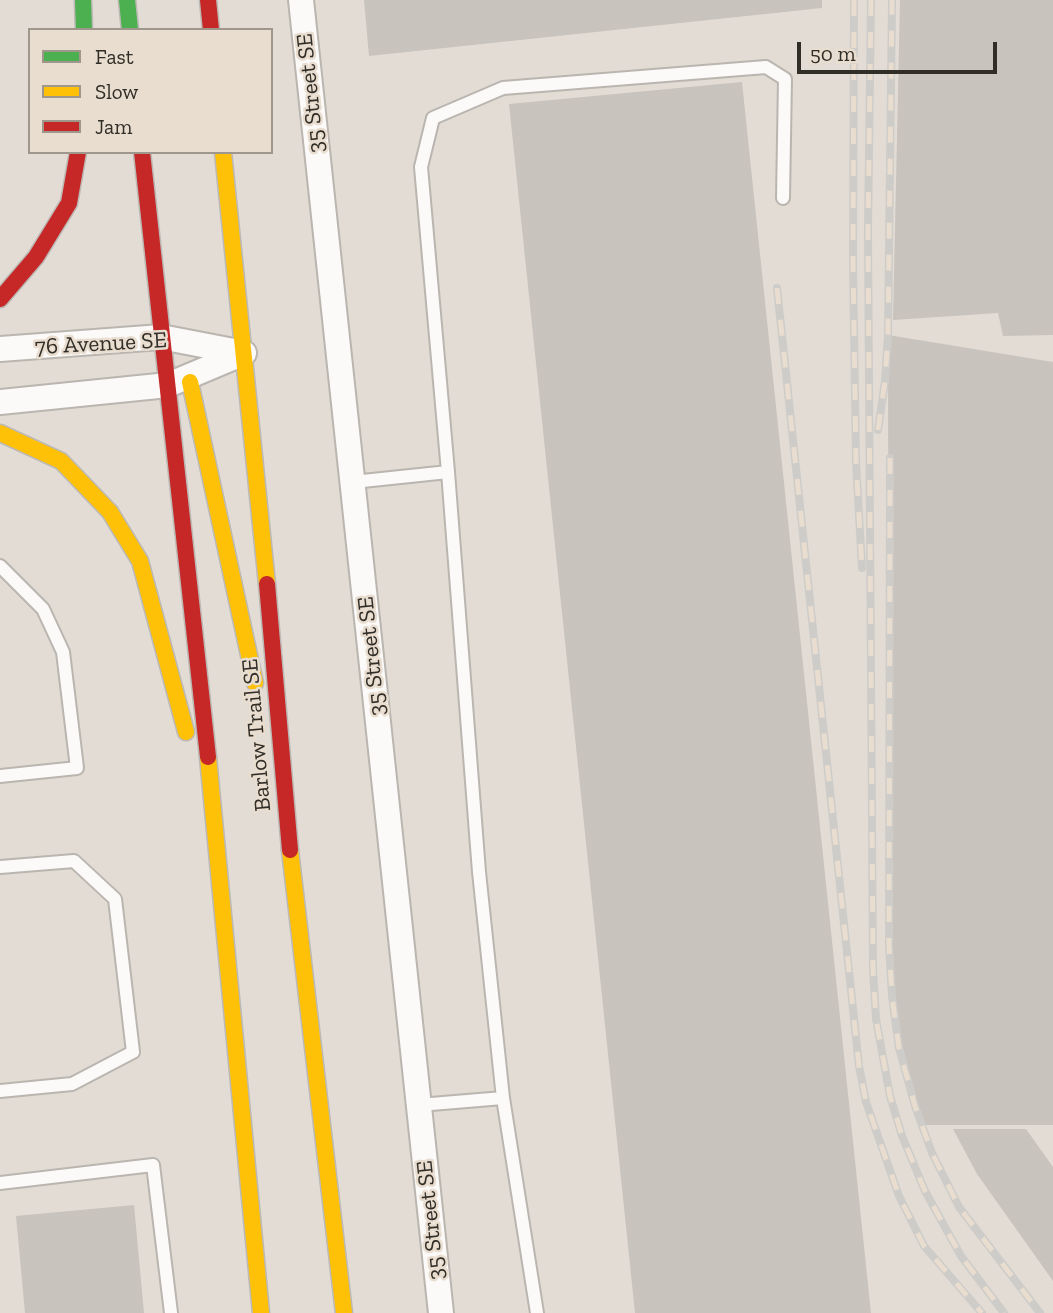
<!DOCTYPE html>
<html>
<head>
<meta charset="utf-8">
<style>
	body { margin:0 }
	#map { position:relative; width:1053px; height:1313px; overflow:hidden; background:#e2dcd5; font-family:"Zilla Slab",serif }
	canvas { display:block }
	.legend { position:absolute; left:28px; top:28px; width:245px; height:126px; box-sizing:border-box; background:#e8ddcf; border:2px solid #9f978c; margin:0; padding:9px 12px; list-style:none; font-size:21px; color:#312d27 }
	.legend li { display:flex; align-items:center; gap:14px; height:35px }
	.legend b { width:35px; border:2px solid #9f978c }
	.scale { position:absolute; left:797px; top:42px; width:200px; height:32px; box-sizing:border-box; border:4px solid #312d27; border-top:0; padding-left:9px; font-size:21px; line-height:24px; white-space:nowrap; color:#312d27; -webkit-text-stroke:5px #e8ddcf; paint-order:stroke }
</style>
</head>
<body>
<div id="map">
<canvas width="1053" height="1313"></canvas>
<ul class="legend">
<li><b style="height:9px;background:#4caf50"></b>Fast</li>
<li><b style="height:9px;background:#ffc107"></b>Slow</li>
<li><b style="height:9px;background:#c62828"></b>Jam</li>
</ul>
<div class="scale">50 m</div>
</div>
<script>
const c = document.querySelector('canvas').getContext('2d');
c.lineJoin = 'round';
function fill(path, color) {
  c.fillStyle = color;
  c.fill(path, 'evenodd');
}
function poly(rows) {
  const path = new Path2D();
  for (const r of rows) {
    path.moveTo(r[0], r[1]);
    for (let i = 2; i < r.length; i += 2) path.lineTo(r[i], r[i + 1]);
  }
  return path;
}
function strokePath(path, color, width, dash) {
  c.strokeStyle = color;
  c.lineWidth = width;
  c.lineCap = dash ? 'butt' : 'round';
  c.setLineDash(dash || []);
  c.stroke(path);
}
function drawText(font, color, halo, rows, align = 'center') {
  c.font = font + ' "Zilla Slab",serif';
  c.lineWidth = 5;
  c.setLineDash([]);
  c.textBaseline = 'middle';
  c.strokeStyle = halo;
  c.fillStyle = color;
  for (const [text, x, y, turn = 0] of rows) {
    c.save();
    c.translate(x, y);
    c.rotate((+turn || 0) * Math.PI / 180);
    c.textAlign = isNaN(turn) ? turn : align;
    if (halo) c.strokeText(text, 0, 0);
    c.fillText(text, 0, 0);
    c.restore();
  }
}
fill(poly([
	[364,0,822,0,822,8,369,56],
	[900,0,1053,0,1053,335,1003,336,998,313,893,320],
	[742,82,871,1313,635,1313,509,104],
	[888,335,1053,362,1053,1125,922,1125,903,1048,892,996,889,898],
	[953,1129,1026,1129,1053,1167,1053,1281,977,1174],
	[134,1205,144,1313,25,1313,16,1216]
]), '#c8c3bd');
const lane = poly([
	[448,472,479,872,503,1098,537,1313],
	[353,482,448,472,421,167,433,118,503,88,766,67,785,79,783,198],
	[0,566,43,609,63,652,77,768,0,776],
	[0,867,74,861,115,899,133,1052,72,1084,0,1091],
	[419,1105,503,1098],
	[0,1183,153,1165,171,1313]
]);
const street = poly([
	[301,0,441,1313],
	[0,349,161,337,244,353],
	[0,402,168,385,244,353]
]);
const fast = poly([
	[83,0,84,30],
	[127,0,130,30]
]);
const slow = poly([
	[223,152,267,584],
	[190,382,255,683],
	[0,433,61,461,110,512,140,561,186,732],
	[208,757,261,1313],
	[290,850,344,1313]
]);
const jam = poly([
	[208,0,211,30],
	[142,152,208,757],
	[0,299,36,257,69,203,78,152],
	[267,584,290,850]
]);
strokePath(lane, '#bab5af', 16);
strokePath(street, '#bab5af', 28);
strokePath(fast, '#bcb9b5', 19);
strokePath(slow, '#bcb9b5', 19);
strokePath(jam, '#bcb9b5', 19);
strokePath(lane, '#fbfaf9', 12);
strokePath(street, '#fbfaf9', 24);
strokePath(fast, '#4caf50', 16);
strokePath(slow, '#ffc107', 16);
strokePath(jam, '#c62828', 16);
const rail = poly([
	[854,0,853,261,856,462,862,568],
	[871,0,868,231,873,970,876,1019,890,1096,902,1136,925,1191,961,1256,1004,1313],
	[777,288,859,1066,866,1102,899,1196,924,1246,982,1313],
	[878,430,885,381,888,335,892,0],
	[890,458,889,945,892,996,899,1048,915,1106,932,1153,959,1207,1040,1313]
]);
strokePath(rail, '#ceccc9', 8);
strokePath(rail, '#e8ddcf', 5, [16]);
drawText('23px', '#312d27', '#e8ddcf', [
	["35 Street SE",311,93,-96],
	["76 Avenue SE",101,344,-3],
	["35 Street SE",372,656,-96],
	["Barlow Trail SE",257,735,-95],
	["35 Street SE",431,1220,-96]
]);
</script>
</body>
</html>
